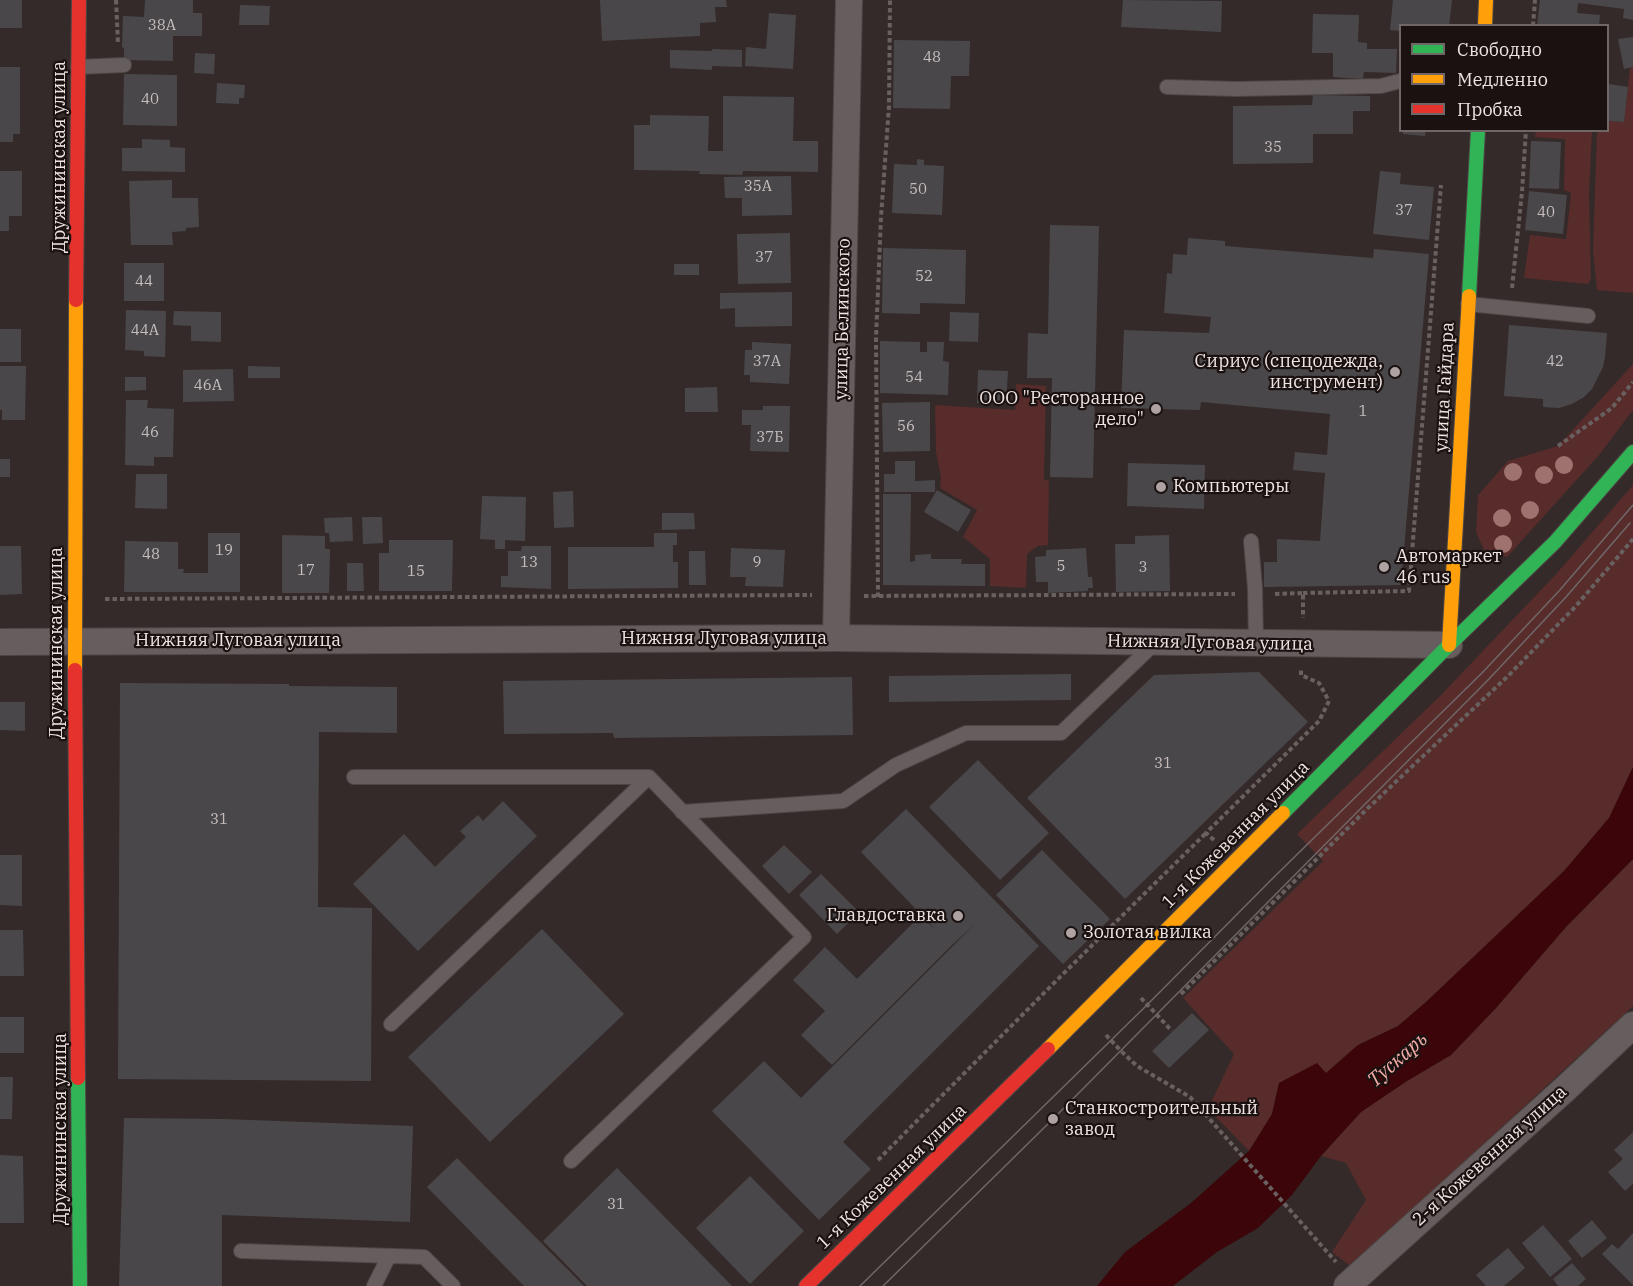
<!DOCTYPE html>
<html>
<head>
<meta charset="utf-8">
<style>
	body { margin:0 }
	#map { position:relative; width:1633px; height:1286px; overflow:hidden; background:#342a29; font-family:"IBM Plex Serif",serif }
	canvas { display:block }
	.legend { position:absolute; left:1399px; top:24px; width:210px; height:108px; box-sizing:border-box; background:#1a1211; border:2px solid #706665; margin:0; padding:8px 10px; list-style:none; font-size:18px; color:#f0e4e3 }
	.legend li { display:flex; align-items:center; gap:12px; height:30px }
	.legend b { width:30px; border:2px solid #706665 }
</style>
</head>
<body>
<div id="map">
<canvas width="1633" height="1286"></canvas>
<ul class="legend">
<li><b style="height:8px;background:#30b455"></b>Свободно</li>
<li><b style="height:8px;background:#ff9f0a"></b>Медленно</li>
<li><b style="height:8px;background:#e5322d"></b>Пробка</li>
</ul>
</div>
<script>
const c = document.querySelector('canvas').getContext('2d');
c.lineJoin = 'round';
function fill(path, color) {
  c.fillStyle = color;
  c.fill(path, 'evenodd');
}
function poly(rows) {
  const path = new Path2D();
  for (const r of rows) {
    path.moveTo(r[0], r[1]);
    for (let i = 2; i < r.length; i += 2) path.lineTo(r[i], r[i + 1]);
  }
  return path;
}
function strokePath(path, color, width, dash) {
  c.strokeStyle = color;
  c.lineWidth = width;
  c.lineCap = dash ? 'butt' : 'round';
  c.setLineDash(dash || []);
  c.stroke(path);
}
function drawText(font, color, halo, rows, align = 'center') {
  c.font = font + ' "IBM Plex Serif",serif';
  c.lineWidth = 4.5;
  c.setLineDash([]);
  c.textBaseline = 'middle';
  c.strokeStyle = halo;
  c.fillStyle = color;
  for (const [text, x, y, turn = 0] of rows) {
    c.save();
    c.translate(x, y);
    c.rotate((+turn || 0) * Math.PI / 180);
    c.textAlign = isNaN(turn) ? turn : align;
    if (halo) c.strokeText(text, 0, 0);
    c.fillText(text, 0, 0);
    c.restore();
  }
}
fill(poly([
	[1633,67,1633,293,1597,290,1593,251,1597,131,1608,130,1608,121,1624,122,1630,68],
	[1536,131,1592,131,1589,193,1591,279,1588,284,1524,278,1530,235,1566,239,1571,193,1564,190,1565,139,1535,137],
	[1633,364,1633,410,1600,454,1507,557,1485,552,1476,532,1478,495,1508,461,1558,446],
	[1016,384,1046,386,1044,479,1049,481,1048,545,1038,546,1027,554,1026,588,990,586,990,559,963,537,977,510,940,488,941,477,936,452,935,405,1015,410],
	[1633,485,1633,767,1609,818,1564,871,1426,1002,1398,1026,1358,1045,1325,1074,1279,1083,1272,1114,1249,1151,1208,1109,1234,1054,1183,998,1323,861,1297,834,1440,696,1558,572],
	[1633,859,1633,1006,1376,1243,1349,1265,1332,1252,1366,1200,1346,1163,1321,1156,1361,1112,1407,1081,1451,1055,1496,1008,1566,927]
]), '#572c2b');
fill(poly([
	[1633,767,1633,859,1566,927,1496,1008,1451,1055,1407,1081,1361,1112,1321,1156,1292,1195,1258,1228,1217,1252,1173,1286,1097,1286,1125,1252,1191,1203,1249,1151,1272,1114,1279,1083,1317,1063,1326,1073,1358,1045,1398,1026,1426,1002,1564,871,1609,818]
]), '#3c0509');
fill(poly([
	[0,0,22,0,22,28,0,28],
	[145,0,193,0,193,13,202,13,202,36,173,36,173,61,124,60,124,48,122,47,123,16,144,17],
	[600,0,726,0,727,7,715,7,716,22,700,23,700,36,602,41],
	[1123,0,1222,1,1221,32,1121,27],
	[1393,0,1452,0,1449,26,1400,26,1400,31,1390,30],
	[1540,0,1633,0,1633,20,1623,18,1624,9,1578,3,1577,13,1600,15,1599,26,1537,26],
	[240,5,270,6,269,25,239,25],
	[769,13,796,15,793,69,745,66,746,47,766,49],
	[1313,14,1359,15,1358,42,1367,43,1367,49,1397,49,1396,73,1364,72,1363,79,1333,77,1333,53,1312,53],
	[1633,37,1633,67,1624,69,1618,39],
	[894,40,970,41,969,76,951,76,950,109,893,108],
	[712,49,742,50,742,67,712,66,712,70,670,68,670,50,712,51],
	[195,53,215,54,214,74,194,73],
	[0,67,20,67,20,134,13,134,13,142,0,142],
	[124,74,177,75,177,126,123,125],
	[217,83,245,85,244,98,239,98,239,104,216,103],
	[1609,84,1628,87,1624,122,1608,121],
	[1313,95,1370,96,1370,111,1353,111,1353,134,1313,134,1313,163,1233,164,1233,106,1312,105],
	[723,96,794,97,793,141,818,141,818,172,743,171,742,175,699,174,700,171,634,170,634,125,650,125,650,115,709,116,708,151,723,151],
	[1403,130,1426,130,1425,136,1403,134],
	[142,139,170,140,170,147,185,148,185,172,122,171,122,148,142,148],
	[1531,141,1561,142,1559,189,1529,188],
	[917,159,924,160,924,165,944,166,942,215,892,213,894,164,917,165],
	[0,171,22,171,22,216,9,216,9,231,0,231],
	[1380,171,1401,173,1400,184,1434,187,1429,240,1373,234],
	[791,176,792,215,742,216,742,198,725,198,724,177],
	[172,180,172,198,198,198,199,227,186,228,186,231,172,232,173,245,131,245,129,181],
	[1529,191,1567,195,1563,234,1525,230],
	[1050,225,1099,226,1093,478,1050,477,1052,378,1027,378,1028,333,1048,334],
	[790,233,791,283,738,284,737,234],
	[1188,238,1225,241,1225,246,1373,258,1374,249,1429,254,1401,585,1264,587,1264,562,1277,562,1277,539,1320,541,1325,473,1293,470,1295,452,1327,455,1330,414,1201,402,1200,410,1121,408,1124,330,1209,333,1211,317,1164,313,1167,273,1172,274,1173,254,1187,255],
	[883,248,966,250,965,304,920,303,920,314,882,313],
	[124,263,164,263,164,301,124,301],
	[674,264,699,264,699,275,674,275],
	[792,292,792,326,735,327,735,308,720,309,720,293],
	[126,310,166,311,165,357,144,356,144,351,125,350],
	[174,311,221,312,221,342,191,341,191,326,173,325],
	[950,312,979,313,978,342,949,341],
	[1509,325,1607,333,1605,357,1603,367,1592,389,1584,397,1572,404,1559,408,1543,407,1543,399,1504,396],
	[0,329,21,329,21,362,0,362],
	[880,341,920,342,920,352,927,352,927,342,944,342,943,361,949,362,948,395,880,393],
	[752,342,791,344,789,384,750,382,750,375,744,375,745,350,752,350],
	[0,366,26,366,25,420,2,420,2,410,0,410],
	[248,366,280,367,280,378,248,378],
	[233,369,234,401,183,402,183,370],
	[978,370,1008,371,1006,404,977,403],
	[125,377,146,377,146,390,125,391],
	[717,387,718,412,685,412,685,388],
	[126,400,148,400,147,408,174,409,173,457,154,457,154,466,125,465],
	[930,402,930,451,883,452,882,403],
	[763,406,790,406,789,452,750,451,751,425,742,425,742,410,763,410],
	[0,459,10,459,10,477,0,477],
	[895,461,915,461,915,481,935,480,935,492,884,492,884,474,895,474],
	[1128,463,1205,465,1204,509,1127,506],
	[136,474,167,474,167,509,135,508],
	[937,490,971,510,958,532,924,512],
	[573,491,574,527,554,528,553,492],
	[883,494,911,494,910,562,915,561,915,555,931,554,931,559,962,559,961,564,985,564,985,586,883,585],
	[482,496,526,497,525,541,505,540,505,549,495,549,495,540,480,539],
	[662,513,694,513,695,529,662,530],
	[352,517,353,541,330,542,329,533,325,533,324,518],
	[362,517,382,517,383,543,363,544],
	[208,533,240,533,240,592,124,592,125,541,178,542,178,569,184,569,183,573,208,573],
	[654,533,677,533,677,545,673,545,673,562,678,562,678,588,568,589,568,547,654,547],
	[282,535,325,536,325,549,330,549,329,593,282,593],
	[1169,535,1170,591,1116,592,1115,544,1135,544,1135,536],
	[389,540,453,540,452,591,379,591,379,553,389,553],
	[0,546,21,546,22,594,0,595],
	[522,546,551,546,551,589,501,587,501,576,508,576,508,551,521,551],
	[731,548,785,550,783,587,745,586,746,577,730,577],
	[1086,548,1088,577,1092,577,1093,588,1088,588,1088,591,1048,593,1048,582,1036,582,1035,557,1046,556,1046,550],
	[689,551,705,551,706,585,689,585],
	[347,563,363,563,364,591,347,591],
	[1259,672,1308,722,1125,899,1027,798,1154,675],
	[1071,674,1071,700,889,702,889,676],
	[852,677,853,735,614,738,613,733,504,734,503,681],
	[120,683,289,684,289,686,397,687,397,733,319,732,318,907,372,908,371,1081,118,1079],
	[0,702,25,702,25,731,0,730],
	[978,760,1049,833,1000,880,929,807],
	[503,801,537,836,418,951,353,884,404,834,435,867,466,837,460,831,478,815,483,821],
	[906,809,1039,946,843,1142,871,1169,819,1220,712,1111,764,1061,801,1098,976,923,951,946,832,1065,801,1035,825,1011,793,980,825,947,857,979,920,916,936,930,861,852],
	[784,845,812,872,789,894,762,866],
	[1042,850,1110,919,1063,964,996,895],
	[0,855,22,855,22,906,0,905],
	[821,874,859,912,837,934,799,895],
	[542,929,624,1014,490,1142,408,1057],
	[0,930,23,930,24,976,0,976],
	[1192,1013,1209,1030,1169,1068,1152,1051],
	[0,1017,24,1017,24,1053,0,1053],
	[0,1077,13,1077,12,1119,0,1119],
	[124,1118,223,1119,413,1126,410,1222,222,1215,222,1286,119,1286],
	[1633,1132,1633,1184,1625,1191,1608,1172,1623,1159,1614,1150],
	[0,1155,23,1156,24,1223,0,1223],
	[457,1158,584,1286,524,1286,427,1187],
	[617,1168,732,1286,587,1286,543,1241],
	[750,1176,804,1231,750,1284,696,1228],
	[1592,1220,1607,1238,1582,1258,1568,1241],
	[1543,1225,1572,1259,1550,1277,1522,1243],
	[1633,1233,1633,1285,1602,1254,1612,1244,1618,1249],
	[1508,1248,1525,1268,1504,1286,1486,1286,1476,1275],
	[1572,1263,1586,1279,1578,1286,1558,1286,1553,1279]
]), '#4a474a');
const lane = poly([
	[78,67,124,65],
	[1167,87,1237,89,1381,86,1400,81],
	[1468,304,1588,316],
	[1251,541,1255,588,1256,643],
	[354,777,649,777],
	[682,812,843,801,896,765,966,733,1061,733,1156,642],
	[391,1024,649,777,804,937,571,1161],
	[241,1251,424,1257,453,1286],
	[374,1286,389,1256]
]);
const street = poly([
	[836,638,849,0],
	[0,642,836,638,1449,645],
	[1347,1286,1566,1088,1633,1025]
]);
const fast = poly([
	[1469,296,1478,130],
	[1283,813,1449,645,1555,542,1633,452],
	[78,1078,80,1286]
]);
const slow = poly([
	[1485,26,1486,0],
	[1449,645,1469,296],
	[75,670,76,300],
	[1048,1049,1283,813]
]);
const jam = poly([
	[76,300,79,0],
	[75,670,78,1078],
	[806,1286,1048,1049]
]);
strokePath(lane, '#4e4645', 16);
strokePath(street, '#4e4645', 28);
strokePath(fast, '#4e4645', 16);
strokePath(slow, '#4e4645', 16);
strokePath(jam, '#4e4645', 16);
strokePath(poly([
	[116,0,118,43],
	[1533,26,1535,0],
	[1512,288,1522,192,1526,130],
	[1558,446,1612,408,1633,382],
	[1303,593,1409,591,1441,185],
	[1275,594,1303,593,1303,618],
	[864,596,1235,594],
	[878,597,876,338,881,217,889,106,890,0],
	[105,599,812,595],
	[1214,840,1206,833,1319,721,1329,701,1319,683,1301,675,1301,670],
	[1181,994,1367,809,1508,676,1576,606,1633,539],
	[1141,998,1172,1031],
	[1106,1035,1120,1050,1137,1066,1190,1097,1336,1262],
	[878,1160,1062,975,1206,833]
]), '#696160', 4, [4.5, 3]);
strokePath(lane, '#665e5e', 14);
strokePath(street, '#665e5e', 26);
strokePath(fast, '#30b455', 14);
strokePath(slow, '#ff9f0a', 14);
strokePath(jam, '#e5322d', 14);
strokePath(poly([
	[860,1286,1147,1005,1270,881,1482,673,1559,591,1633,505],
	[883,1286,1053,1119,1488,680,1566,597,1630,523]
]), '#706868', 1.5);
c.fillStyle = '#9e726e';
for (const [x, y] of [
	[1564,465],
	[1513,472],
	[1544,475],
	[1530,510],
	[1502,518],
	[1503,544]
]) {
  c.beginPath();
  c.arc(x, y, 9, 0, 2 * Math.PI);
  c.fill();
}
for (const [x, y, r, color] of [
	[1395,372,6,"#aea3a2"],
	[1156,409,6,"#aea3a2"],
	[1161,487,6,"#aea3a2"],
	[1384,567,6,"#aea3a2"],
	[958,916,6,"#aea3a2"],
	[1071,933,6,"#aea3a2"],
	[1053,1119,6,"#aea3a2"]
]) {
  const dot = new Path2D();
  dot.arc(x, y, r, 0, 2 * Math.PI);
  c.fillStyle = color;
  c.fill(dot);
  strokePath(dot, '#1a1211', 2);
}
drawText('15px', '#c6bdbd', null, [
	["38А",162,26],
	["48",932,58],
	["40",150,100],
	["35",1273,148],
	["35А",758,187],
	["50",918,190],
	["37",1404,211],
	["40",1546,213],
	["37",764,258],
	["52",924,277],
	["44",144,282],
	["44А",145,331],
	["37А",767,362],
	["42",1555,362],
	["54",914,378],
	["46А",208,386],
	["1",1363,412],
	["56",906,427],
	["46",150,433],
	["37Б",770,438],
	["19",224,551],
	["48",151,555],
	["13",529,563],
	["9",757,563],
	["5",1061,567],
	["3",1143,568],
	["17",306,571],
	["15",416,572],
	["31",1163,764],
	["31",219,820],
	["31",616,1205]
]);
drawText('18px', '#f0e4e3', '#1a1211', [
	["Дружининская улица",60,157,-90],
	["улица Белинского",843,319,-89],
	["улица Гайдара",1445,387,-87],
	["Нижняя Луговая улица",724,639],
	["Нижняя Луговая улица",238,641],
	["Дружининская улица",57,643,-90],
	["Нижняя Луговая улица",1210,643,1],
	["1-я Кожевенная улица",1236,835,-45],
	["Дружининская улица",61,1129,-90],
	["2-я Кожевенная улица",1490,1156,-42],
	["1-я Кожевенная улица",892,1177,-44]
]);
drawText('18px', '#f0e4e3', '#1a1211', [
	["Сириус (спецодежда,",1383,362,"right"],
	["инструмент)",1383,383,"right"],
	["ООО \"Ресторанное",1144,399,"right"],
	["дело\"",1144,420,"right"],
	["Компьютеры",1173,487],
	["Автомаркет",1396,557],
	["46 rus",1396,578],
	["Главдоставка",946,916,"right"],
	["Золотая вилка",1083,933],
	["Станкостроительный",1065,1109],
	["завод",1065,1130]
], 'left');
drawText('italic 20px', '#f3aba6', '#1a1211', [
	["Тускарь",1398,1060,-41]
]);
</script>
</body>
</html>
